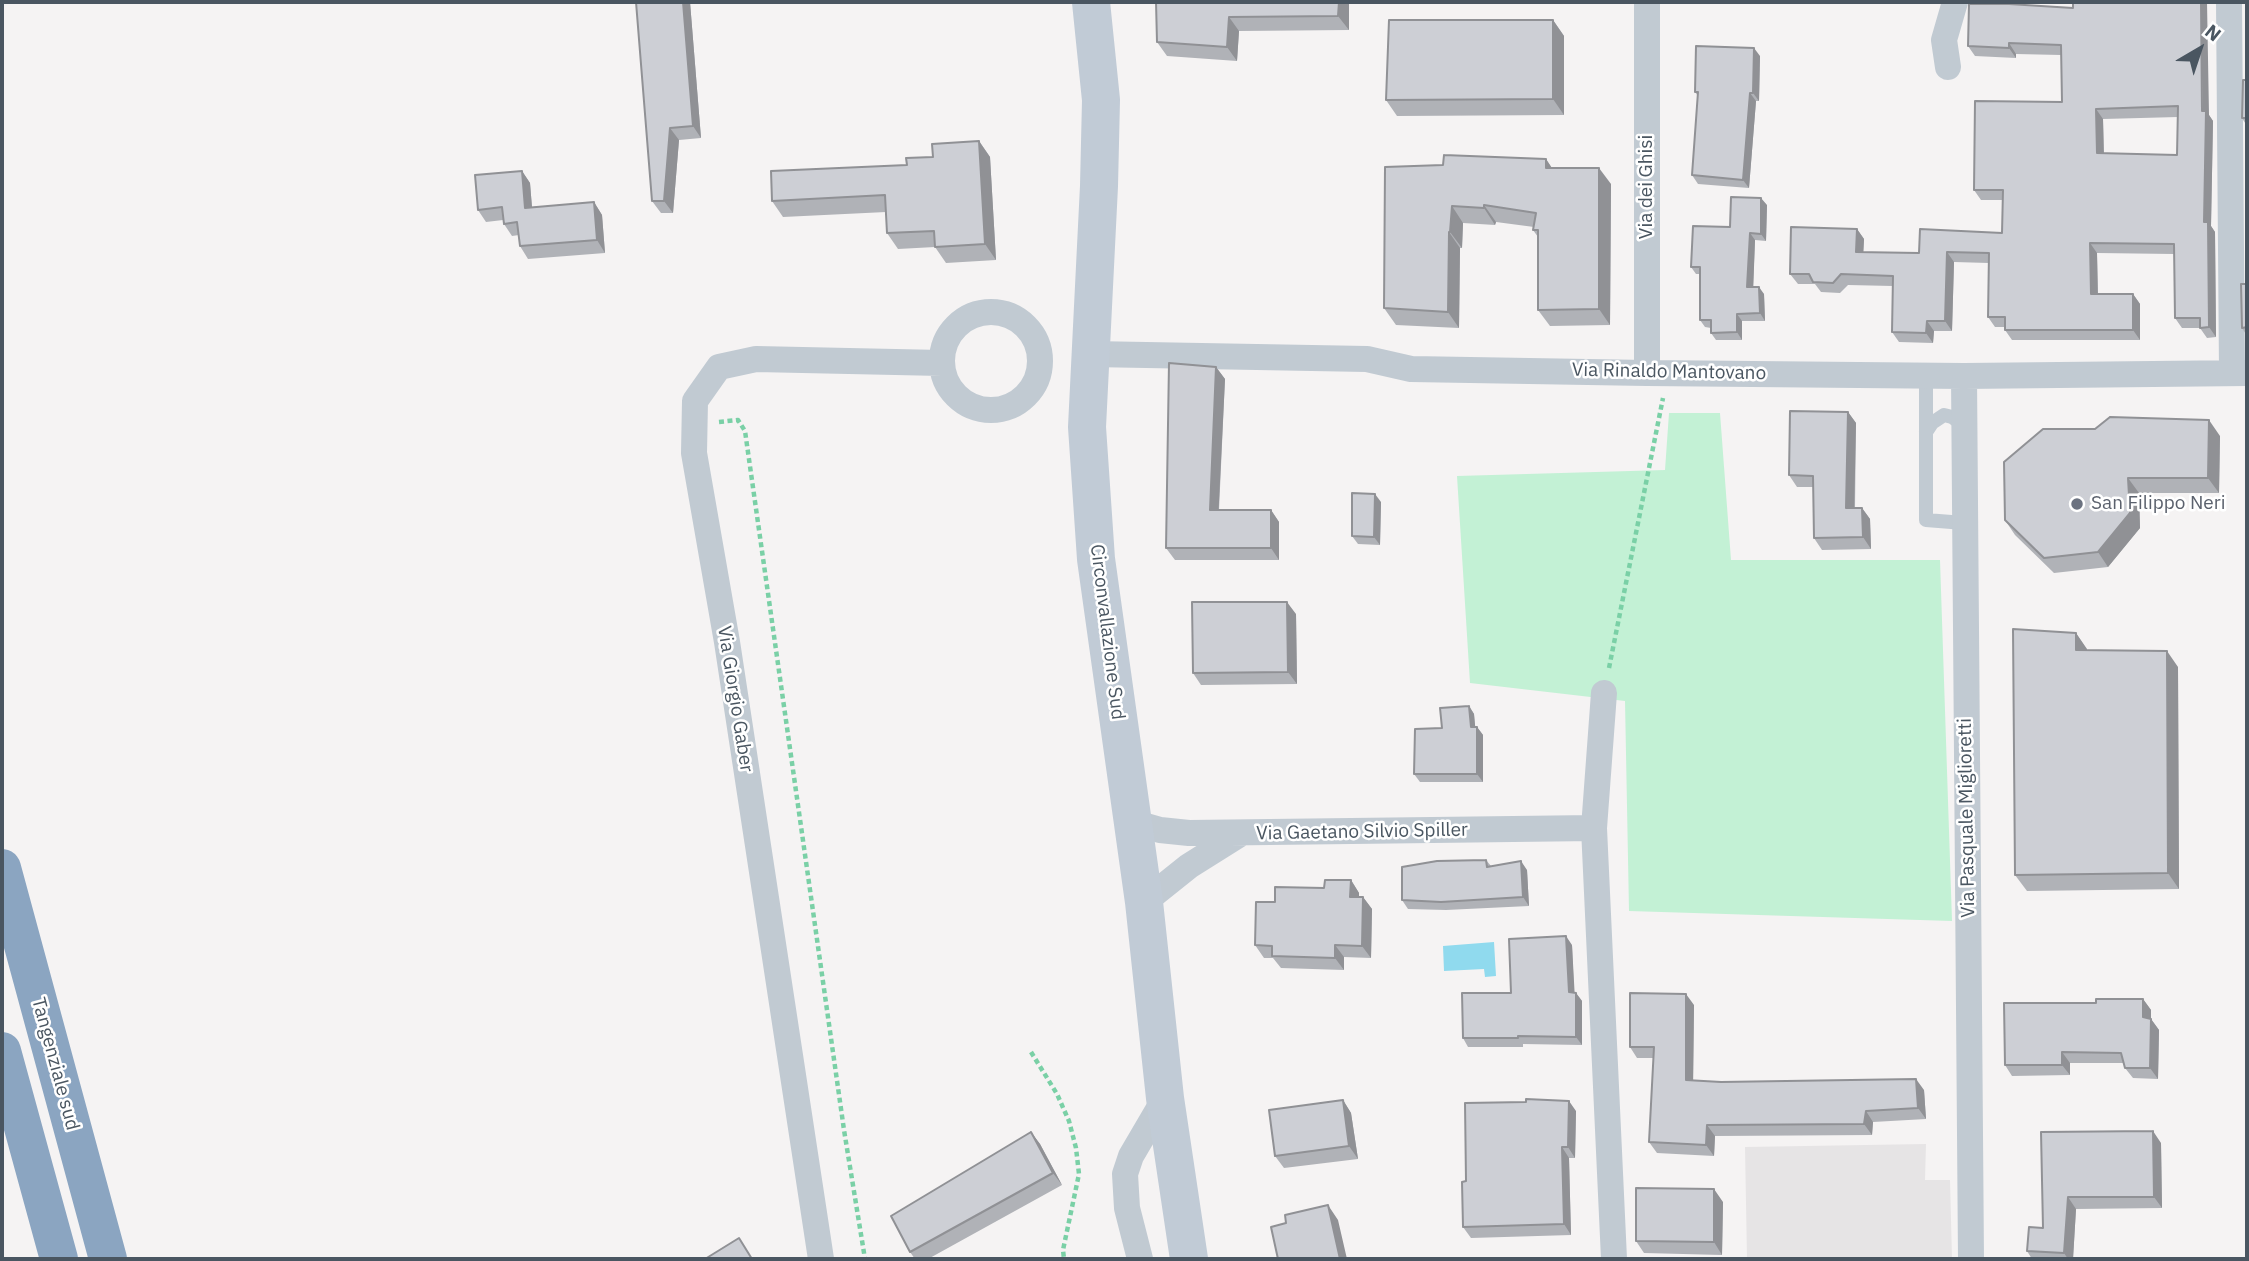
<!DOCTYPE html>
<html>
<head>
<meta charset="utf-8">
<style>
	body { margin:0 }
	#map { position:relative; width:2249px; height:1261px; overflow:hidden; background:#f5f3f3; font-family:"IBM Plex Sans",sans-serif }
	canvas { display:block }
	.frame { position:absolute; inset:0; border:4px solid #4a5661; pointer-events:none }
	.north { position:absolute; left:2165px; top:14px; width:70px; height:70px; -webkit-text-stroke:5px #fff; paint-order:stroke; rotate:39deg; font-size:19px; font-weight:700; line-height:28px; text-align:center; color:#4a5661 }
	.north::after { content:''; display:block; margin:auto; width:24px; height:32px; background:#4a5661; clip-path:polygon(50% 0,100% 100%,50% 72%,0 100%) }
</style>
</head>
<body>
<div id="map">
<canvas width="2249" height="1261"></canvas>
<div class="frame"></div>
<div class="north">N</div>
</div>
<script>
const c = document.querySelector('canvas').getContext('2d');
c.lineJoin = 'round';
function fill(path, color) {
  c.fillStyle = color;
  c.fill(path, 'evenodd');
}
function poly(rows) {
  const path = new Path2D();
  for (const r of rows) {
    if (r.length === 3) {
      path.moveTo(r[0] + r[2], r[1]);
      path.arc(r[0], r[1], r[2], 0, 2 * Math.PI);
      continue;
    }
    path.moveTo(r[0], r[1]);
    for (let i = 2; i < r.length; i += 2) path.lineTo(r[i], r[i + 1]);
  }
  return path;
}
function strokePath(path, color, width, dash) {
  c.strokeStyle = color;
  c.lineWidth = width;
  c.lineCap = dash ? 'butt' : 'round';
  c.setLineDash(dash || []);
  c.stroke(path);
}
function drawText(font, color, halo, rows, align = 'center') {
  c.font = font + ' "IBM Plex Sans",sans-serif';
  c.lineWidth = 5;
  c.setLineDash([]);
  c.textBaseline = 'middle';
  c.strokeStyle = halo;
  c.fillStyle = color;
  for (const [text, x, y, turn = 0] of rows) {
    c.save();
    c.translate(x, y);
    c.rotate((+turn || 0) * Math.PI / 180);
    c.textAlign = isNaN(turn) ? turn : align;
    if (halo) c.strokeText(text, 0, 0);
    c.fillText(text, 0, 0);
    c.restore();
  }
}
fill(poly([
	[1926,1144,1925,1180,1950,1180,1952,1259,1747,1259,1745,1147]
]), '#e6e4e5');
fill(poly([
	[1669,413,1720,413,1731,560,1940,560,1952,921,1629,911,1625,701,1470,683,1457,476,1665,470]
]), '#c3f1d5');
fill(poly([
	[1494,942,1496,976,1485,977,1484,969,1444,971,1443,946]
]), '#90daee');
strokePath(poly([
	[719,422,738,420,745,431,844,1130,865,1259],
	[1609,668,1663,398],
	[1031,1052,1057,1094,1069,1121,1076,1148,1079,1174,1063,1250,1064,1259]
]), '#7ad0a6', 4.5, [5, 3.5]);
strokePath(poly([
	[1926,375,1926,520,1964,523],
	[1926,432,1932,423,1944,415,1952,417,1964,426]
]), '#c1cad2', 14);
strokePath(poly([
	[2229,2,2232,372],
	[1948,67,1944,40,1955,2],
	[991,361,49],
	[1091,354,1367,359,1411,369,1647,373,1964,376,2247,373],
	[1647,373,1647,2],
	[1964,376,1971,1259],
	[1604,693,1594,828,1614,1259],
	[1132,822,1160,830,1189,833,1594,828],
	[1144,902,1189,866,1240,834],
	[821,1259,727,642,694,453,695,401,719,367,756,359,942,363],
	[1140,1259,1127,1208,1125,1174,1131,1156,1165,1098]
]), '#c1cad2', 26);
strokePath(poly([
	[1091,2,1101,100,1099,186,1087,427,1096,559,1144,902,1165,1098,1189,1259]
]), '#c1cbd6', 38);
strokePath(poly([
	[2,868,108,1259],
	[2,1051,59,1259]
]), '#8ba5c1', 38);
fill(poly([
	[636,2,690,2,701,138,679,140,673,213,661,213,652,201],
	[1156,2,1349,2,1349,30,1239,31,1237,61,1167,56,1157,42],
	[2009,4,2209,115,2213,121,2211,226,2215,232,2216,337,2207,338,2200,328,2182,328,2175,318,2174,254,2097,253,2098,294,2133,294,2140,304,2140,340,2012,340,2005,330,2005,327,1995,327,1988,317,1989,263,1954,262,1952,331,1934,331,1933,343,1899,342,1892,332,1893,286,1848,285,1840,293,1821,292,1815,284,1798,284,1790,274,1857,229,1864,239,1863,252,1919,253,2002,233,2002,200,1981,200,1974,190,2062,102,2061,55,2016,54,2016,58,1975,56,1968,46],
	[2178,117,2177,155,2104,153,2103,119],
	[1553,20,1564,36,1564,115,1397,116,1386,100],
	[1760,56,1759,101,1756,101,1749,188,1698,184,1692,175,1698,96,1695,92],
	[2247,80,2247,126,2242,118],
	[979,141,990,157,996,260,946,263,935,247,898,249,887,233,886,212,783,217,772,201,907,165],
	[1546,159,1552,168,1611,184,1610,325,1550,326,1538,310,1538,237,1533,230,1534,227,1496,222,1495,225,1463,223,1462,248,1460,248,1459,328,1396,325,1384,308,1443,165],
	[522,171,530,183,532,207,594,202,602,215,605,253,528,259,520,246,519,235,512,236,504,224,503,220,486,222,478,210],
	[1767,205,1766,241,1755,240,1753,287,1764,294,1765,321,1742,321,1742,340,1716,340,1711,333,1711,328,1705,327,1700,320,1700,274,1696,274,1691,267,1730,227],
	[2247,284,2247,336,2242,328],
	[1216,367,1225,379,1219,510,1271,510,1279,522,1279,560,1175,560,1166,548],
	[1848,412,1856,423,1855,508,1862,508,1870,519,1871,549,1822,550,1814,538,1813,487,1797,487,1789,475],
	[2220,436,2219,493,2139,493,2140,528,2108,567,2054,573,2015,535,2005,520],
	[1381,502,1380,545,1358,544,1352,536],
	[1296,614,1297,684,1201,685,1193,673],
	[2076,633,2087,650,2178,667,2179,889,2027,891,2015,875],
	[1469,706,1474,714,1475,727,1477,727,1483,735,1483,782,1420,782,1414,774,1442,728],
	[1486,860,1491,866,1527,870,1529,906,1446,910,1408,909,1402,900],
	[1351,880,1359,893,1359,897,1363,897,1372,909,1371,958,1344,957,1344,970,1281,968,1273,958,1264,958,1255,945,1275,902],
	[1572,945,1574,992,1576,993,1582,1001,1582,1045,1523,1044,1523,1047,1468,1047,1463,1038,1511,993],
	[2143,999,2151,1010,2151,1019,2159,1030,2158,1079,2133,1078,2125,1068,2124,1063,2070,1063,2070,1075,2012,1076,2005,1065,2096,1003],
	[1694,1005,1693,1081,1924,1090,1926,1119,1873,1122,1872,1135,1715,1136,1714,1156,1657,1153,1649,1142,1654,1058,1637,1058,1630,1047],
	[1343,1100,1351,1113,1358,1159,1284,1168,1275,1156],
	[1576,1111,1575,1158,1569,1158,1571,1235,1471,1238,1463,1227,1466,1181],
	[1031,1132,1040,1144,1062,1185,928,1259,915,1259,910,1252],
	[2041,1132,2161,1143,2162,1208,2076,1209,2073,1259,2032,1259,2027,1251,2043,1228],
	[1723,1202,1722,1255,1644,1253,1636,1241]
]), '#b0b2b7');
fill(poly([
	[683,2,690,2,701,138,693,126],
	[1339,2,1349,2,1349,30,1338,16],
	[2201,2,2207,2,2209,115,2213,121,2211,226,2215,232,2216,337,2209,327,2204,222],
	[1229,17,1239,31,1237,61,1227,47],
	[1553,20,1564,36,1564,115,1553,99],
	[2009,43,2016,54,2016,58,2009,48],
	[1754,48,1760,56,1759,101,1753,93],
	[1750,93,1756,101,1749,188,1743,180],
	[2096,109,2103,119,2104,163,2097,153],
	[670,128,679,140,673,213,664,201],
	[979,141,990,157,996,260,985,244],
	[1546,159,1557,176,1546,168],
	[1599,168,1611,184,1610,325,1599,309],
	[522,171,530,183,533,220,525,208],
	[1761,198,1767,205,1766,241,1761,234],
	[594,202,602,215,605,253,597,240],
	[1484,205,1496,222,1495,225,1484,208],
	[1452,206,1463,223,1462,248,1450,232],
	[1857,229,1864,239,1863,262,1856,252],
	[1449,232,1460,248,1459,328,1448,312],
	[1750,233,1755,240,1753,294,1747,287],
	[2090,243,2097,253,2098,304,2091,294],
	[1947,252,1954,262,1952,331,1945,321],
	[1759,287,1764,294,1765,321,1760,313],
	[2133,294,2140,304,2140,340,2133,330],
	[1737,314,1742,321,1742,340,1737,332],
	[1927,321,1934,331,1933,343,1926,333],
	[1216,367,1225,379,1218,522,1210,510],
	[1848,412,1856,423,1854,519,1846,508],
	[2209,420,2220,436,2219,493,2208,478],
	[2128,478,2139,493,2140,528,2108,567,2098,552],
	[1375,494,1381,502,1380,545,1374,537],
	[1862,508,1870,519,1871,549,1863,537],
	[1271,510,1279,522,1279,560,1271,548],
	[1287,602,1296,614,1297,684,1288,672],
	[2076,633,2087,649,2087,666,2076,650],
	[2167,651,2178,667,2179,889,2168,873],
	[1469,706,1474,714,1476,735,1471,727],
	[1477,727,1483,735,1483,782,1477,774],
	[1521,861,1527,870,1529,906,1523,897],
	[1351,880,1359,893,1359,909,1350,897],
	[1363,897,1372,909,1371,958,1362,946],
	[1566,936,1572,945,1575,1000,1569,992],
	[1335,945,1344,957,1344,970,1335,958],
	[1576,993,1582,1001,1582,1045,1576,1037],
	[1686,994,1694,1005,1693,1091,1686,1080],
	[2143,999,2151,1010,2151,1027,2143,1017],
	[2151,1019,2159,1030,2158,1079,2150,1068],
	[2062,1052,2070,1063,2070,1075,2062,1065],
	[1916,1079,1924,1090,1926,1119,1918,1108],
	[1343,1100,1351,1113,1358,1159,1349,1146],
	[1569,1101,1576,1111,1575,1158,1568,1147],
	[1866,1111,1873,1122,1872,1135,1864,1124],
	[1707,1125,1715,1136,1714,1156,1706,1145],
	[2153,1131,2161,1143,2162,1208,2154,1197],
	[1031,1132,1040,1144,1062,1185,1053,1173],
	[1562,1147,1569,1158,1571,1235,1564,1224],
	[1714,1189,1723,1202,1722,1255,1714,1242],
	[2068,1197,2076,1209,2073,1259,2068,1259,2064,1253],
	[1328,1205,1338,1220,1347,1259,1340,1259]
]), '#909195');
const building = poly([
	[636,2,683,2,693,126,670,128,664,201,652,201,636,2],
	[1156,2,1339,2,1338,16,1229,17,1227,47,1157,42,1156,2],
	[2073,2,2201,2,2202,111,2206,111,2204,222,2208,222,2209,327,2200,328,2200,318,2175,318,2174,244,2090,243,2091,294,2133,294,2133,330,2005,330,2005,317,1988,317,1989,253,1947,252,1945,321,1927,321,1926,333,1892,332,1893,276,1841,274,1833,283,1813,282,1809,274,1790,274,1791,227,1857,229,1856,252,1919,253,1920,229,2002,233,2003,190,1974,190,1975,101,2062,102,2061,45,2009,43,2009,48,1968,46,1969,4,2009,4,2073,8,2073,2],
	[2178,106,2177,155,2097,153,2096,109,2178,106],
	[1389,20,1553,20,1553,99,1386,100,1389,20],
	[1696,46,1754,48,1753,93,1750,93,1743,180,1692,175,1698,92,1695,92,1696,46],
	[2243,80,2247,80,2247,118,2242,118,2243,80],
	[979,141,985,244,935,247,934,231,887,233,885,195,772,201,771,171,907,165,906,158,933,157,932,144,979,141],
	[1444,155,1546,159,1546,168,1599,168,1599,309,1538,310,1538,230,1533,230,1536,213,1484,205,1484,208,1452,206,1450,232,1449,232,1448,312,1384,308,1385,167,1443,165,1444,155],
	[522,171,525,208,594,202,597,240,520,246,517,222,504,224,502,207,478,210,475,175,522,171],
	[1731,197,1761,198,1761,234,1750,233,1747,287,1759,287,1760,313,1737,314,1737,332,1711,333,1711,320,1700,320,1700,267,1691,267,1693,226,1730,227,1731,197],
	[2241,284,2247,284,2247,327,2242,328,2241,284],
	[1169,363,1216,367,1210,510,1271,510,1271,548,1166,548,1169,363],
	[1790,411,1848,412,1846,508,1862,508,1863,537,1814,538,1813,476,1789,475,1790,411],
	[2110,417,2209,420,2208,478,2128,478,2130,513,2098,552,2044,558,2005,520,2004,462,2043,429,2095,429,2110,417],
	[1352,493,1375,494,1374,537,1352,536,1352,493],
	[1192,602,1287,602,1288,672,1193,673,1192,602],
	[2013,629,2076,633,2076,650,2167,651,2168,873,2015,875,2013,629],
	[1469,706,1471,727,1477,727,1477,774,1414,774,1415,729,1442,728,1440,708,1469,706],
	[1486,860,1487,867,1521,861,1523,897,1441,902,1402,900,1402,867,1437,861,1486,860],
	[1325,880,1351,880,1350,897,1363,897,1362,946,1335,945,1335,958,1272,956,1272,946,1255,945,1256,902,1275,902,1275,887,1324,888,1325,880],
	[1566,936,1569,992,1576,993,1576,1037,1518,1036,1518,1038,1463,1038,1462,993,1511,993,1509,939,1566,936],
	[1630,993,1686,994,1686,1080,1721,1082,1916,1079,1918,1108,1866,1111,1864,1124,1707,1125,1706,1145,1649,1142,1654,1047,1630,1047,1630,993],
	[2096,999,2143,999,2143,1017,2151,1019,2150,1068,2125,1068,2121,1053,2062,1052,2062,1065,2005,1065,2004,1003,2096,1003,2096,999],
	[1526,1099,1569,1101,1568,1147,1562,1147,1564,1224,1463,1227,1462,1182,1466,1181,1465,1103,1526,1102,1526,1099],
	[1343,1100,1349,1146,1275,1156,1269,1110,1343,1100],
	[2153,1131,2154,1197,2068,1197,2064,1253,2027,1251,2029,1227,2043,1228,2041,1132,2153,1131],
	[1031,1132,1053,1173,910,1252,891,1216,1031,1132],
	[1636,1188,1714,1189,1714,1242,1636,1241,1636,1188],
	[1328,1205,1340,1259,1278,1259,1271,1227,1286,1223,1285,1215,1328,1205],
	[739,1238,752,1259,705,1259,739,1238]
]);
fill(building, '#cdcfd5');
strokePath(building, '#909195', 2);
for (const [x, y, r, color] of [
	[2077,504,7,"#6b7280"]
]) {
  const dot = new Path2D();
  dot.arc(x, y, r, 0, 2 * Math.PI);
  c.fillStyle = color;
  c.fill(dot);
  strokePath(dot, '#fff', 2.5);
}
drawText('19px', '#4a5661', '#fff', [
	["Via dei Ghisi",1647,187,-90],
	["Via Rinaldo Mantovano",1669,372,1],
	["Circonvallazione Sud",1107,632,83],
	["Via Giorgio Gaber",735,699,81],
	["Via Pasquale Miglioretti",1967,818,-91],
	["Via Gaetano Silvio Spiller",1362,832,-1],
	["Tangenziale sud",55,1064,75]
]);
drawText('19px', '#5b616d', '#fff', [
	["San Filippo Neri",2091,504]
], 'left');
</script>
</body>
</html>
